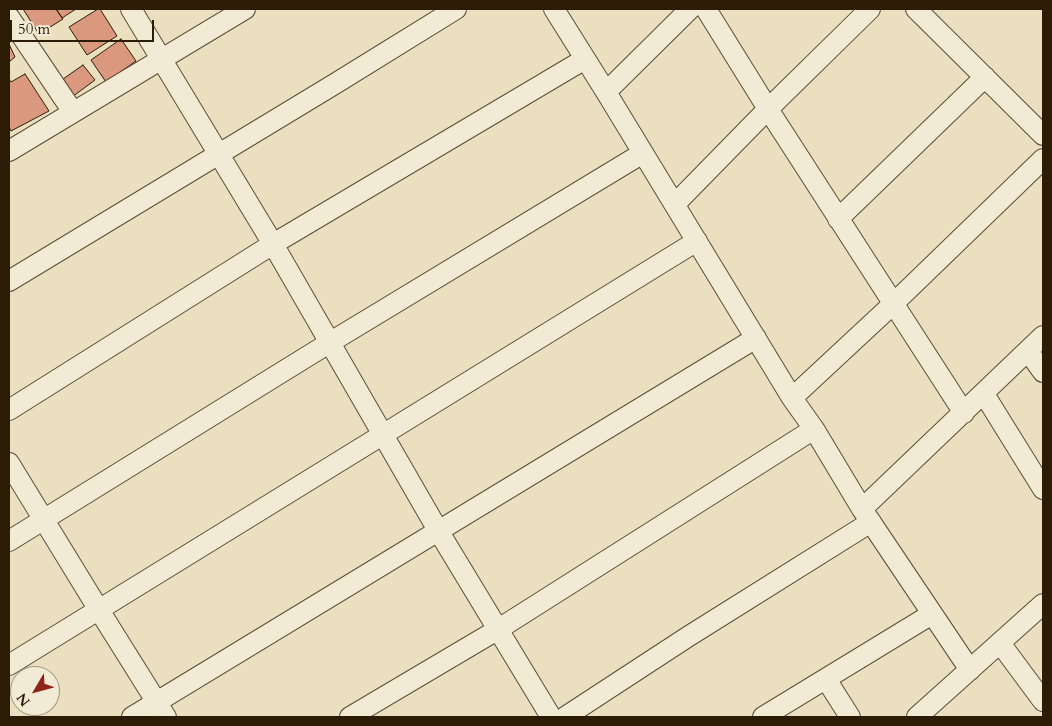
<!DOCTYPE html>
<html>
<head>
<meta charset="utf-8">
<style>
	body { margin:0 }
	#map { position:relative; width:1052px; height:726px; overflow:hidden; background:#eae0c0; font-family:Cardo,serif }
	canvas { display:block }
	.frame { position:absolute; inset:0; border:10px solid #2c1b05; pointer-events:none }
	.north { position:absolute; left:10px; top:666px; width:50px; height:50px; box-sizing:border-box; background:#f1ebd6; border:1px solid #a29882; border-radius:50%; rotate:233deg; font-size:14px; font-weight:700; line-height:20px; text-align:center; color:#2c1b05 }
	.north::after { content:''; display:block; margin:auto; width:18px; height:22px; background:#8f2418; clip-path:polygon(50% 0,100% 100%,50% 72%,0 100%) }
	.scale { position:absolute; left:10px; top:20px; width:144px; height:22px; box-sizing:border-box; border:2px solid #2c1b05; border-top:0; padding-left:6px; font-size:15px; line-height:18px; white-space:nowrap; color:#2c1b05; -webkit-text-stroke:4px #f1ebd6; paint-order:stroke }
</style>
</head>
<body>
<div id="map">
<canvas width="1052" height="726"></canvas>
<div class="frame"></div>
<div class="north">N</div>
<div class="scale">50 m</div>
</div>
<script>
const c = document.querySelector('canvas').getContext('2d');
c.lineJoin = 'round';
function fill(path, color) {
  c.fillStyle = color;
  c.fill(path, 'evenodd');
}
function poly(rows) {
  const path = new Path2D();
  for (const r of rows) {
    path.moveTo(r[0], r[1]);
    for (let i = 2; i < r.length; i += 2) path.lineTo(r[i], r[i + 1]);
  }
  return path;
}
function strokePath(path, color, width, dash) {
  c.strokeStyle = color;
  c.lineWidth = width;
  c.lineCap = dash ? 'butt' : 'round';
  c.setLineDash(dash || []);
  c.stroke(path);
}
const building = poly([
	[23,9,56,9,63,19,39,34,23,9],
	[56,9,76,9,62,18,56,9],
	[98,9,100,9,117,36,87,55,69,27,98,9],
	[121,39,136,61,106,82,91,60,121,39],
	[9,44,15,57,9,62,9,44],
	[83,65,95,80,68,100,56,84,83,65],
	[25,74,49,111,11,131,9,127,9,79,11,82,25,74]
]);
fill(building, '#da997f');
strokePath(building, '#2c1b05', 1);
const minor = poly([
	[131,9,273,244,439,532,551,717],
	[554,9,606,92,792,398,814,429,862,509,970,670],
	[706,9,768,109,964,413],
	[916,9,1043,135],
	[9,17,73,112],
	[606,92,690,9],
	[9,151,245,9],
	[675,204,768,109,870,9],
	[838,219,985,77],
	[9,281,333,85,456,9],
	[1028,351,1043,372],
	[984,394,1043,489],
	[792,398,893,304,1043,159],
	[9,410,273,244,585,59],
	[9,463,99,610,166,717],
	[862,509,1043,336],
	[9,541,329,343,643,153],
	[1000,643,1043,701],
	[9,665,697,241],
	[826,679,850,717],
	[132,717,756,338],
	[350,717,497,630,814,429],
	[565,717,689,636,871,522],
	[763,717,932,614],
	[917,717,1043,604]
]);
strokePath(minor, '#5c4c34', 22);
strokePath(minor, '#f1ebd6', 20);
</script>
</body>
</html>
